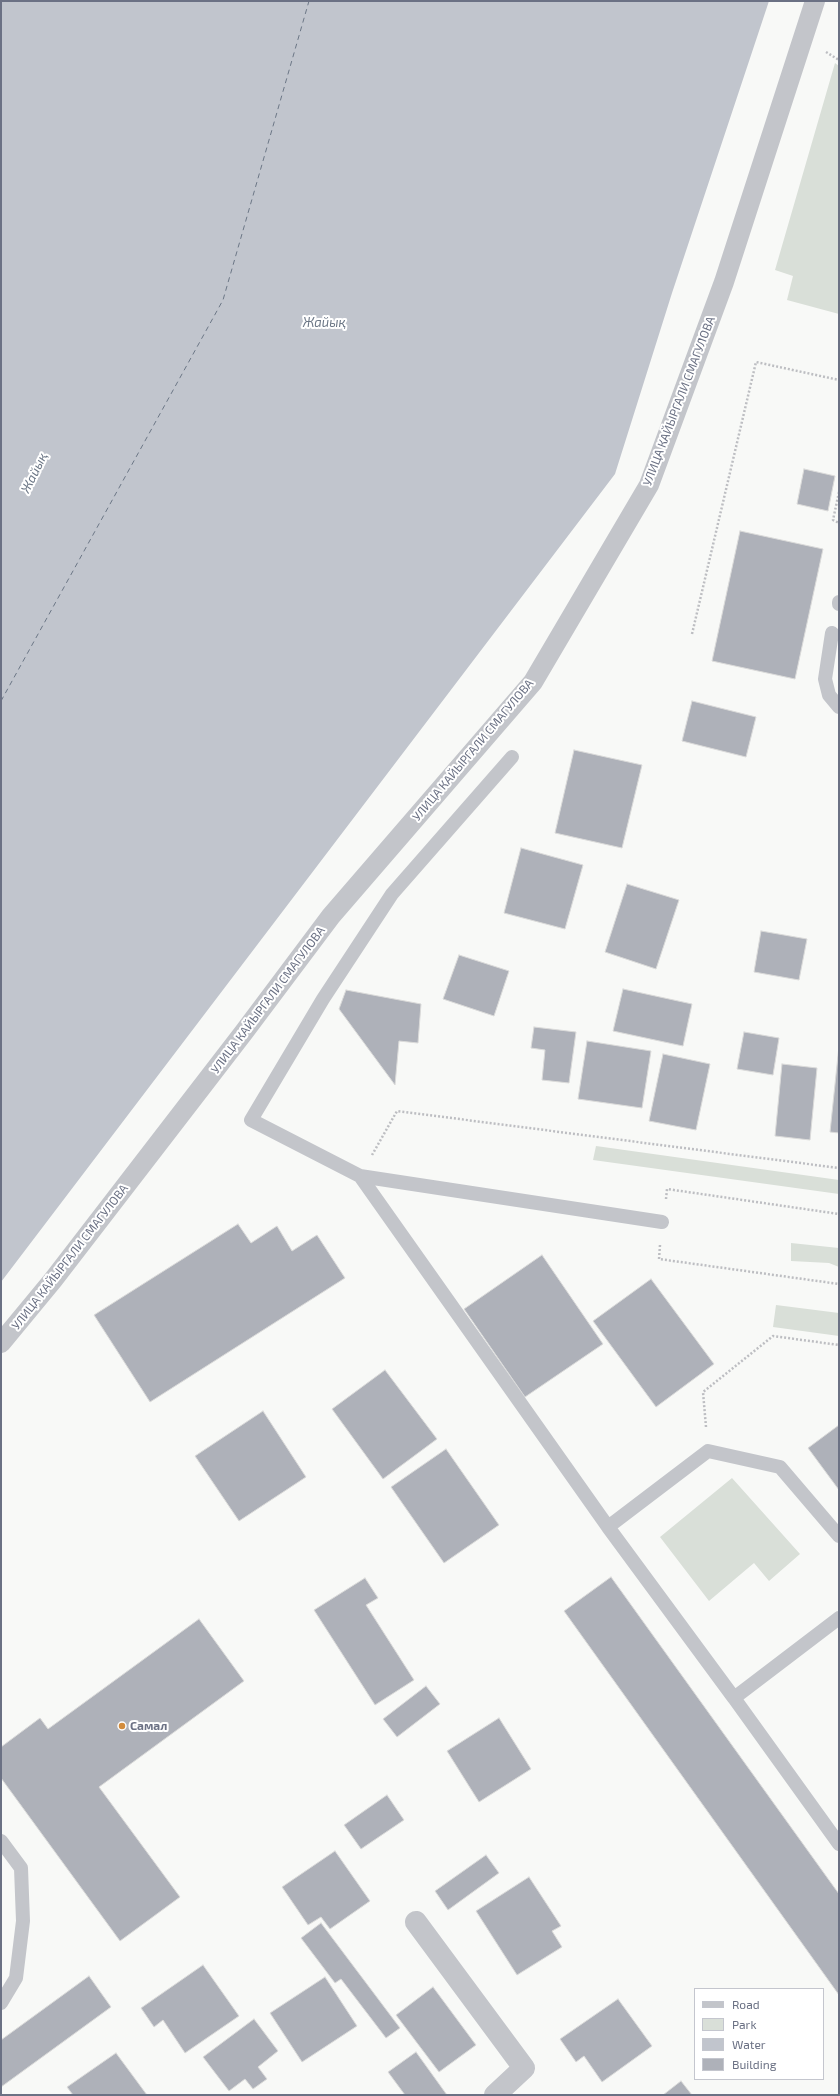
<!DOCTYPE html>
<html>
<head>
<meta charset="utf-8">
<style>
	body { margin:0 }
	#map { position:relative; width:840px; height:2096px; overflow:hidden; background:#f8f9f7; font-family:"Exo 2",sans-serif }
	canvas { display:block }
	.frame { position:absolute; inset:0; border:2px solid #6b7184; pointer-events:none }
	.legend { position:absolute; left:694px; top:1988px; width:130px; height:92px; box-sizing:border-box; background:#fff; border:1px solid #c4c6ce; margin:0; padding:5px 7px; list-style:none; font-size:12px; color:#6b7184 }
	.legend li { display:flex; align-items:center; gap:8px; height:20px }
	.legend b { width:20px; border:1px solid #c4c6ce }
</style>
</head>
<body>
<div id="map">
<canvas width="840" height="2096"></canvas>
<div class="frame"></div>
<ul class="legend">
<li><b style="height:5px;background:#c3c5ca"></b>Road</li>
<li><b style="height:11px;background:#d9dfd8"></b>Park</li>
<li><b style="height:11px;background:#c1c5cd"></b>Water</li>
<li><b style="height:11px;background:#aeb1b9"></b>Building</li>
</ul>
</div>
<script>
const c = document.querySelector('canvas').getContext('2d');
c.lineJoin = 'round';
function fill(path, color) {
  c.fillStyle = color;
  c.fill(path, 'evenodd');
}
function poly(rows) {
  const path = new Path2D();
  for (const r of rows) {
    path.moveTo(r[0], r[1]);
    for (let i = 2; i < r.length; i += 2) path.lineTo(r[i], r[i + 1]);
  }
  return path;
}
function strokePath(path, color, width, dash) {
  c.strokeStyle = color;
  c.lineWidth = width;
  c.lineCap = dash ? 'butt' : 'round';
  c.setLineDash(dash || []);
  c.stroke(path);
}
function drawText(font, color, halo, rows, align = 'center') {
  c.font = font + ' "Exo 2",sans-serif';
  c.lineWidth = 4;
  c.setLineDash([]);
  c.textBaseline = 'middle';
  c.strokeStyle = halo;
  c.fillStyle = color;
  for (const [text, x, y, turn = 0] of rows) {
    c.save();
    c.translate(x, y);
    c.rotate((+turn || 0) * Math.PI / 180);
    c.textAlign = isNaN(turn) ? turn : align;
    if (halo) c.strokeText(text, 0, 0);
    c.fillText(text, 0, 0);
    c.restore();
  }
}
fill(poly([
	[835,63,839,66,839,314,787,300,793,276,775,270],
	[596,1146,839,1180,839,1194,593,1160],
	[791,1243,839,1248,839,1267,829,1263,791,1261],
	[776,1305,839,1313,839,1336,773,1327],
	[732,1478,800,1554,769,1581,754,1563,709,1601,660,1537]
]), '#d9dfd8');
fill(poly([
	[1,1,769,1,672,293,615,474,1,1282]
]), '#c1c5cd');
strokePath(poly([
	[1,701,223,300,309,1]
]), '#6c7786', 1, [5, 4]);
const building = poly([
	[804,469,835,476,828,511,797,504,804,469],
	[740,531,823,549,795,679,712,661,740,531],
	[692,701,756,717,746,757,682,741,692,701],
	[574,750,642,765,622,848,555,833,574,750],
	[521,848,583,865,565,929,504,913,521,848],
	[627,884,679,900,656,969,605,952,627,884],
	[761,931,807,939,799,980,754,972,761,931],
	[459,955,509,971,494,1016,443,999,459,955],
	[623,989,692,1004,683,1046,613,1031,623,989],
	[346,990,421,1004,418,1043,399,1041,395,1085,339,1009,346,990],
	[534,1027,576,1032,569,1083,542,1080,545,1050,531,1048,534,1027],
	[744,1032,779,1038,773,1075,737,1069,744,1032],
	[587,1041,651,1051,642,1108,578,1099,587,1041],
	[839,1046,839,1133,830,1132,839,1046],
	[663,1054,710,1064,696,1130,649,1121,663,1054],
	[782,1064,817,1068,810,1140,775,1136,782,1064],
	[238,1224,251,1243,277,1226,292,1251,317,1235,345,1278,150,1402,94,1315,238,1224],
	[542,1255,603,1344,525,1397,464,1309,542,1255],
	[651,1279,714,1364,656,1407,593,1321,651,1279],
	[385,1370,437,1439,383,1479,332,1409,385,1370],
	[263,1411,306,1477,239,1521,195,1456,263,1411],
	[839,1425,839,1490,808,1448,839,1425],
	[446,1449,499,1525,444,1563,391,1487,446,1449],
	[611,1577,839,1894,839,1995,564,1611,611,1577],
	[365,1578,378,1598,366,1605,414,1680,375,1705,314,1610,365,1578],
	[199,1619,244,1681,99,1787,180,1897,120,1941,1,1778,1,1747,40,1718,48,1729,199,1619],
	[426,1686,440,1704,397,1737,383,1719,426,1686],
	[499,1718,531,1769,479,1802,447,1751,499,1718],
	[387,1795,404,1820,361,1849,344,1825,387,1795],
	[335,1851,370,1901,330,1929,321,1917,308,1925,282,1887,335,1851],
	[486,1855,499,1873,448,1910,435,1891,486,1855],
	[529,1877,561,1926,552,1931,562,1947,517,1975,476,1911,529,1877],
	[321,1923,400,2028,386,2038,341,1979,335,1983,301,1938,321,1923],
	[203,1965,239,2016,185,2053,163,2020,154,2027,141,2008,203,1965],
	[89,1976,111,2007,1,2087,1,2040,89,1976],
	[325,1977,357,2026,302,2062,270,2013,325,1977],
	[433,1987,476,2045,439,2072,396,2015,433,1987],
	[618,1999,652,2046,602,2082,584,2056,576,2062,560,2039,618,1999],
	[254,2019,278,2051,258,2067,267,2079,253,2089,245,2079,229,2091,203,2057,254,2019],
	[416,2052,447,2095,405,2095,388,2072,416,2052],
	[116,2053,147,2095,73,2095,67,2087,116,2053],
	[681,2081,692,2095,663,2095,681,2081]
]);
fill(building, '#aeb1b9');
strokePath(building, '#dadad9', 1);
strokePath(poly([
	[826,52,839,60],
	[839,492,833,520,839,523],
	[692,634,756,362,839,380],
	[372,1155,397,1111,839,1168],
	[666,1199,667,1189,839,1214],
	[660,1245,659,1259,839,1284],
	[706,1427,703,1392,773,1336,839,1345]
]), '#bdbec2', 2.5, [2, 2]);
strokePath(poly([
	[839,604,839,602],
	[832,633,825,679,829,695,839,707],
	[512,757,392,894,323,999,251,1120,360,1176,608,1527,708,1451,780,1467,839,1536],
	[360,1176,662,1222],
	[608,1527,734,1698],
	[839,1618,734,1698,839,1844],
	[1,1841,21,1868,23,1921,16,1978,1,2003]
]), '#c3c5ca', 14);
strokePath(poly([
	[1,1343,53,1280,244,1032,331,916,533,682,649,485,724,282,815,1]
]), '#c3c5ca', 20);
strokePath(poly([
	[416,1922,524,2068,495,2095]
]), '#c3c5ca', 22);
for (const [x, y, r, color] of [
	[122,1726,4,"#d28c3d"]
]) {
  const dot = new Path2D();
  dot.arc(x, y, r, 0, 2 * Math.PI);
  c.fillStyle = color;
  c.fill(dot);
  strokePath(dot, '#fff', 1.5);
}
drawText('12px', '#6b7184', '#fff', [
	["УЛИЦА КАЙЫРГАЛИ СМАГУЛОВА",679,401,-69],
	["УЛИЦА КАЙЫРГАЛИ СМАГУЛОВА",473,750,-50],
	["УЛИЦА КАЙЫРГАЛИ СМАГУЛОВА",268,1000,-53],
	["УЛИЦА КАЙЫРГАЛИ СМАГУЛОВА",70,1257,-52]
]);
drawText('bold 12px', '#6b7184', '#fff', [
	["Самал",130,1726]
], 'left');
drawText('italic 13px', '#6c7786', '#fff', [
	["Жайық",324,323],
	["Жайық",34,473,-64]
]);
</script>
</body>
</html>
